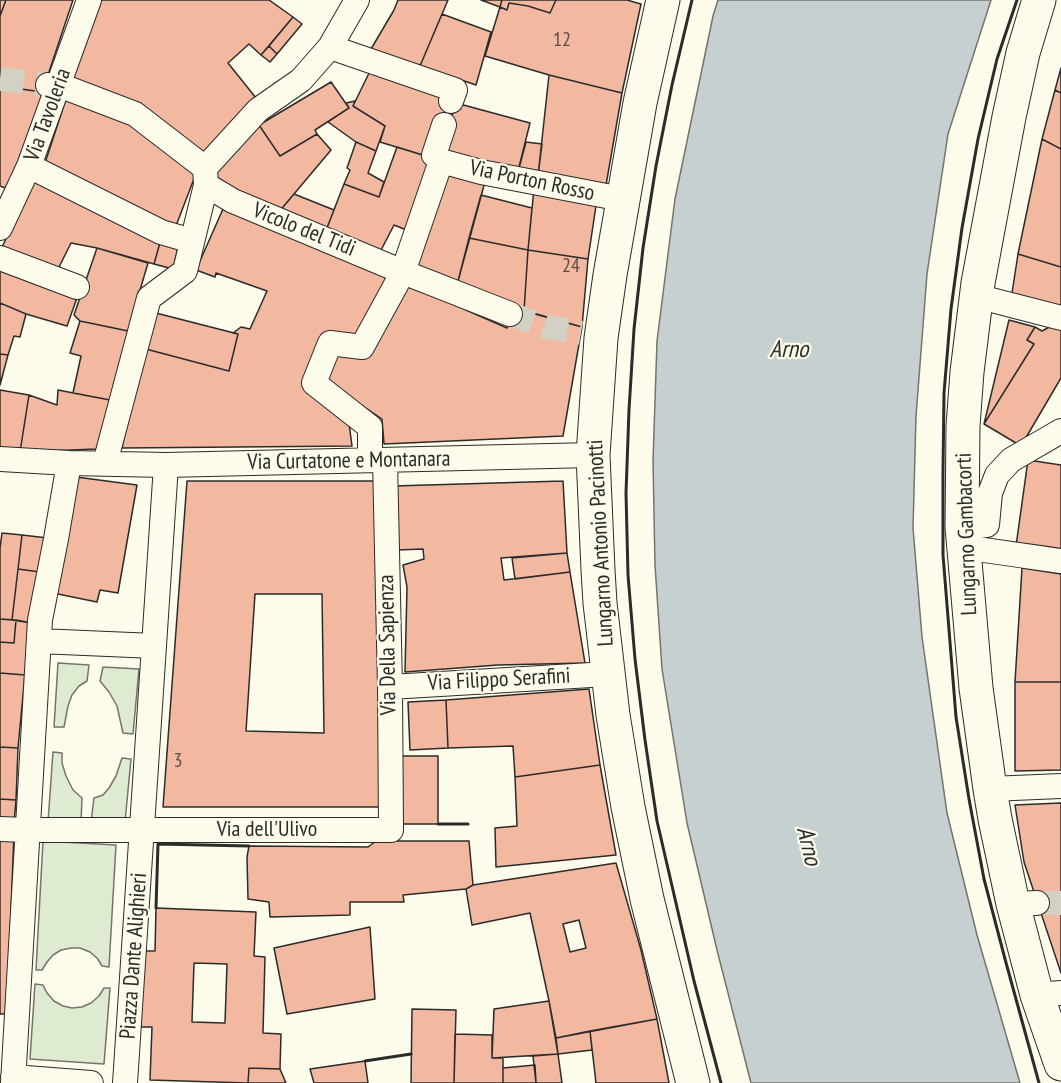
<!DOCTYPE html>
<html>
<head>
<meta charset="utf-8">
<style>
	body { margin:0 }
	canvas { display:block; background:#fdfbea }
</style>
</head>
<body>
<canvas width="1061" height="1083"></canvas>
<script>
const c = document.querySelector('canvas').getContext('2d');
c.lineJoin = 'round';
function fill(path, color) {
  c.fillStyle = color;
  c.fill(path, 'evenodd');
}
function poly(rows) {
  const path = new Path2D();
  for (const r of rows) {
    path.moveTo(r[0], r[1]);
    for (let i = 2; i < r.length; i += 2) path.lineTo(r[i], r[i + 1]);
  }
  return path;
}
function strokePath(path, color, width, dash) {
  c.strokeStyle = color;
  c.lineWidth = width;
  c.lineCap = dash ? 'butt' : 'round';
  c.setLineDash(dash || []);
  c.stroke(path);
}
function drawText(font, color, halo, rows, align = 'center') {
  c.font = font + ' "PT Sans Narrow",sans-serif';
  c.lineWidth = 4.5;
  c.setLineDash([]);
  c.textBaseline = 'middle';
  c.strokeStyle = halo;
  c.fillStyle = color;
  for (const [text, x, y, turn = 0] of rows) {
    c.save();
    c.translate(x, y);
    c.rotate((+turn || 0) * Math.PI / 180);
    c.textAlign = isNaN(turn) ? turn : align;
    if (halo) c.strokeText(text, 0, 0);
    c.fillText(text, 0, 0);
    c.restore();
  }
}
const green = poly([
	[58,663,89,665,87,681,79,686,72,695,68,706,64,727,54,727,58,663],
	[103,667,139,669,133,734,123,733,117,706,109,692,100,681,103,667],
	[53,752,62,753,62,763,66,776,73,790,82,798,81,822,48,822,53,752],
	[122,758,131,759,125,822,91,822,94,798,103,795,109,788,116,776,122,758],
	[43,841,116,845,109,967,102,966,97,958,90,952,80,948,71,948,61,950,53,955,47,962,42,970,36,970,43,841],
	[35,984,43,985,47,993,54,1001,63,1006,72,1008,82,1007,91,1003,99,996,104,988,110,988,104,1064,30,1059,35,984]
]);
fill(green, '#deebd1');
strokePath(green, '#74746e', 1.5);
const water = poly([
	[718,0,991,0,948,134,927,274,916,416,913,528,922,637,947,813,977,935,1020,1083,751,1083,717,950,687,823,662,669,655,565,653,461,657,341,675,199,713,16,718,0]
]);
fill(water, '#c7d0d0');
strokePath(water, '#74746e', 1.5);
const building = poly([
	[0,0,6,0,0,16,0,0],
	[6,0,73,0,47,78,49,93,0,86,0,16,6,0],
	[100,0,269,0,293,17,261,55,249,44,228,63,256,98,203,155,68,80,100,0],
	[398,0,448,0,420,66,371,49,394,10,398,0],
	[481,0,502,0,500,7,481,0],
	[502,0,556,0,550,13,528,6,509,3,507,10,500,7,502,0],
	[556,0,627,0,641,4,622,93,549,75,485,56,500,7,507,10,509,3,528,6,550,13,556,0],
	[442,14,491,32,476,85,420,66,442,14],
	[293,17,302,24,277,54,269,46,293,17],
	[269,46,277,54,270,62,261,55,269,46],
	[1061,68,1061,93,1055,90,1061,68],
	[371,69,456,103,449,126,429,157,380,142,385,126,353,106,371,69],
	[549,75,622,93,605,191,538,176,549,75],
	[331,82,349,108,315,130,317,134,280,156,259,125,331,82],
	[0,86,49,93,20,161,5,188,0,186,0,86],
	[1055,90,1061,93,1061,149,1042,139,1055,90],
	[67,96,129,123,197,171,174,231,44,166,67,96],
	[355,101,353,106,385,126,376,151,356,142,328,122,349,108,346,103,355,101],
	[456,103,530,123,517,175,440,155,456,103],
	[259,125,280,156,317,134,331,150,278,213,255,203,214,175,259,125],
	[1042,139,1061,149,1061,267,1018,254,1042,139],
	[356,142,376,151,368,173,384,182,379,197,344,184,350,170,347,168,356,142],
	[526,142,542,144,538,176,518,172,526,142],
	[397,147,429,157,414,233,394,225,378,256,325,233,344,184,379,197,397,147],
	[445,167,486,178,457,285,411,269,445,167],
	[36,178,161,239,154,264,97,248,71,243,57,271,2,247,36,178],
	[534,188,597,199,588,259,528,250,534,188],
	[294,194,334,210,325,233,278,213,294,194],
	[481,195,532,208,528,250,469,238,481,195],
	[223,209,392,278,358,342,328,334,305,389,349,423,352,446,122,448,142,348,229,371,238,334,233,333,241,327,250,329,267,291,216,273,215,277,196,270,223,209],
	[469,238,528,250,524,311,512,307,457,285,469,238],
	[161,239,179,243,173,269,154,264,161,239],
	[97,248,148,263,128,331,80,321,74,315,97,248],
	[528,250,588,259,582,327,524,311,528,250],
	[1018,254,1061,267,1061,306,1012,293,1018,254],
	[0,266,78,295,67,326,26,314,0,303,0,266],
	[407,284,507,328,512,307,582,327,563,436,384,444,382,419,323,379,333,349,367,354,407,284],
	[0,303,26,314,20,337,14,336,8,355,0,354,0,303],
	[152,312,238,334,229,371,142,348,152,312],
	[1009,320,1035,327,1027,340,1034,344,984,424,1009,320],
	[80,321,128,331,110,400,73,393,81,356,70,353,80,321],
	[1053,325,1061,326,1061,378,1021,446,984,424,1034,344,1027,340,1035,327,1042,331,1053,325],
	[0,354,8,355,0,385,0,354],
	[0,390,29,395,20,452,0,450,0,390],
	[58,390,110,400,97,449,20,452,29,395,57,405,58,390],
	[1028,460,1061,465,1061,552,1016,546,1028,460],
	[76,477,137,485,118,593,100,590,97,602,53,593,76,477],
	[187,481,380,481,381,807,163,807,187,481],
	[255,594,322,594,324,733,246,731,255,594],
	[563,481,567,553,501,558,504,580,570,572,585,663,498,665,405,672,407,587,403,565,424,559,423,549,397,550,393,486,563,481],
	[2,533,22,535,12,620,0,619,0,548,2,533],
	[22,535,48,538,40,572,18,569,22,535],
	[567,553,570,572,515,579,512,558,567,553],
	[1022,568,1061,574,1061,682,1015,682,1022,568],
	[18,569,40,572,32,623,12,620,18,569],
	[0,619,16,620,14,643,0,642,0,619],
	[16,620,32,623,25,675,0,673,0,642,14,643,16,620],
	[0,673,25,675,18,748,0,747,0,673],
	[1015,682,1061,682,1061,770,1015,771,1015,682],
	[589,689,600,765,515,777,513,746,448,748,446,700,589,689],
	[446,700,448,748,410,750,408,702,446,700],
	[0,747,18,748,16,800,0,799,0,747],
	[401,756,438,756,438,824,401,824,401,756],
	[600,765,616,855,496,867,495,828,517,826,515,777,600,765],
	[0,799,16,800,14,823,0,823,0,799],
	[1061,803,1061,973,1024,862,1015,805,1061,803],
	[0,832,14,833,7,1014,0,1014,0,832],
	[376,841,469,841,473,885,466,889,403,895,404,902,350,902,350,915,270,917,269,902,248,899,247,857,249,846,368,847,376,841],
	[616,863,641,950,657,1019,556,1038,549,1001,530,913,472,925,466,889,473,885,616,863],
	[579,920,586,948,570,952,563,924,579,920],
	[156,908,256,912,254,956,265,957,263,1033,281,1034,280,1069,249,1068,248,1083,150,1080,152,1027,141,1027,143,951,155,951,156,908],
	[194,963,227,964,225,1023,192,1022,194,963],
	[370,927,375,999,287,1014,274,948,370,927],
	[549,1001,558,1054,492,1058,494,1009,549,1001],
	[412,1009,456,1010,454,1083,411,1083,412,1009],
	[657,1019,669,1083,596,1083,590,1031,657,1019],
	[590,1031,592,1050,558,1054,556,1038,590,1031],
	[455,1034,492,1035,492,1058,503,1058,503,1083,454,1083,455,1034],
	[558,1054,562,1083,536,1083,533,1056,558,1054],
	[365,1061,368,1083,314,1083,310,1069,365,1061],
	[535,1065,536,1083,503,1083,503,1068,535,1065],
	[249,1068,280,1069,286,1083,248,1083,249,1068]
]);
fill(building, '#f2b8a0');
strokePath(building, '#2b2b2b', 1.5);
strokePath(poly([
	[0,79,48,85],
	[510,314,547,327,581,333],
	[1037,903,1061,903]
]), '#d3d1c4', 24, [24, 12]);
const street = poly([
	[330,47,455,90,451,101],
	[48,85,59,85,135,114,205,168],
	[444,125,434,155,441,161,481,172,622,199],
	[29,166,161,232,192,241],
	[206,185,233,201,403,272,510,314],
	[0,228,29,166,89,0],
	[0,258,77,287],
	[976,296,1061,318],
	[0,459,69,463,166,465,593,455],
	[370,460,370,427,314,383,330,343,362,347,403,272,441,161],
	[105,463,149,298,185,271,206,185,205,168,258,110,301,80,330,47,357,0],
	[962,527,987,525,990,493,997,475,1011,460,1061,431],
	[963,547,1061,561],
	[39,641,154,646],
	[390,687,608,674],
	[990,789,1061,786],
	[0,829,28,830,391,830,390,687,385,460],
	[1013,904,1037,903],
	[1037,995,1061,993],
	[13,1077,91,1083],
	[13,1083,40,620,56,539,69,463],
	[125,1083,166,465]
]);
const secondary = poly([
	[663,0,640,103,610,275,601,338,593,455,598,570,600,603,613,715,628,807,647,899,693,1083],
	[1039,0,1023,53,1009,117,978,283,967,372,963,426,962,527,976,688,990,789,995,819,1013,904,1037,995,1061,1064]
]);
strokePath(street, '#2b2b2b', 26);
strokePath(secondary, '#2b2b2b', 35);
strokePath(street, '#fdfbea', 24);
strokePath(secondary, '#fdfbea', 33);
strokePath(poly([
	[692,0,672,85,656,166,643,248,634,329,629,410,626,493,628,575,635,659,645,740,657,821,694,981,721,1083],
	[1017,0,997,59,978,139,962,228,951,309,944,393,943,472,943,555,956,717,969,799,984,879,1005,959,1039,1083],
	[438,824,468,824],
	[156,908,158,844,249,846],
	[365,1061,411,1054]
]), '#2b2b2b', 3);
drawText('20px', '#5d4e48', null, [
	["12",562,40],
	["24",571,266],
	["3",178,761]
]);
drawText('22px', '#2b2b2b', '#fdfbea', [
	["Via Tavoleria",48,115,-70],
	["Via Porton Rosso",532,181,12],
	["Vicolo del Tidi",304,230,22],
	["Via Curtatone e Montanara",349,461,-1],
	["Lungarno Gambacorti",967,534,-92],
	["Lungarno Antonio Pacinotti",601,543,-93],
	["Via Della Sapienza",388,645,-91],
	["Via Filippo Serafini",499,680,-3],
	["Via dell'Ulivo",267,830],
	["Piazza Dante Alighieri",134,956,-86]
]);
drawText('italic 24px', '#2b2b2b', '#fdfbea', [
	["Arno",789,350],
	["Arno",808,846,76]
]);
</script>
</body>
</html>
